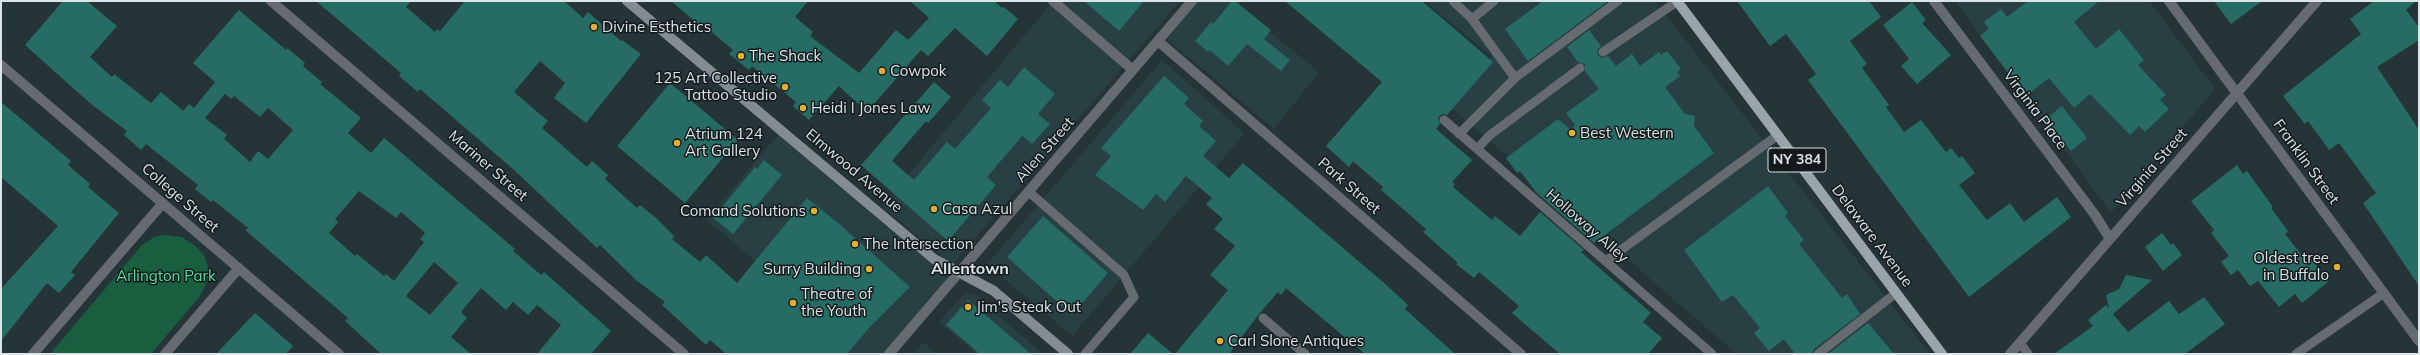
<!DOCTYPE html>
<html>
<head>
<meta charset="utf-8">
<style>
	body { margin:0 }
	#map { position:relative; width:2420px; height:355px; overflow:hidden; background:#253437; font-family:Mulish,sans-serif }
	canvas { display:block }
	.frame { position:absolute; inset:0; border:2px solid #dbe4e6; pointer-events:none }
</style>
</head>
<body>
<div id="map">
<canvas width="2420" height="355"></canvas>
<div class="frame"></div>
</div>
<script>
const c = document.querySelector('canvas').getContext('2d');
c.lineJoin = 'round';
function fill(path, color) {
  c.fillStyle = color;
  c.fill(path, 'evenodd');
}
function poly(rows) {
  const path = new Path2D();
  for (const r of rows) {
    path.moveTo(r[0], r[1]);
    for (let i = 2; i < r.length; i += 2) path.lineTo(r[i], r[i + 1]);
  }
  return path;
}
function strokePath(path, color, width, dash) {
  c.strokeStyle = color;
  c.lineWidth = width;
  c.lineCap = dash ? 'butt' : 'round';
  c.setLineDash(dash || []);
  c.stroke(path);
}
function drawText(font, color, halo, rows, align = 'center') {
  c.font = font + ' Mulish,sans-serif';
  c.lineWidth = 3;
  c.setLineDash([]);
  c.textBaseline = 'middle';
  c.strokeStyle = halo;
  c.fillStyle = color;
  for (const [text, x, y, turn = 0] of rows) {
    c.save();
    c.translate(x, y);
    c.rotate((+turn || 0) * Math.PI / 180);
    c.textAlign = isNaN(turn) ? turn : align;
    if (halo) c.strokeText(text, 0, 0);
    c.fillText(text, 0, 0);
    c.restore();
  }
}
fill(poly([
	[1053,1,1180,1,952,265,882,206],
	[1192,1,1232,1,1319,72,1274,129,1163,36],
	[1424,1,1655,1,1930,354,1737,354,1447,104,1492,56],
	[1955,1,2149,1,2215,89,2111,213],
	[1162,60,1245,133,1072,336,987,264],
	[782,130,934,259,960,272,889,354,765,354,776,278,706,220],
	[965,293,976,295,1043,354,977,354,939,322],
	[924,342,937,354,913,354]
]), '#283f44');
fill(poly([
	[165,235,182,237,198,248,205,257,210,275,200,296,151,354,50,354,141,246,154,237]
]), '#185e3f');
fill(poly([
	[63,1,87,1,117,26,90,57,112,77,114,74,151,103,161,92,183,111,189,104,194,108,215,82,193,63,239,10,286,50,287,48,305,63,303,66,322,82,320,84,361,118,348,133,371,153,384,138,515,249,513,251,541,275,544,272,611,331,591,354,537,354,561,325,537,305,528,315,513,302,506,310,481,288,461,312,467,318,451,337,471,354,381,354,345,321,348,318,245,230,248,228,213,200,211,202,195,189,198,185,146,144,141,150,124,135,127,131,91,104,25,45],
	[225,94,231,99,234,96,260,117,268,108,293,130,268,159,258,151,250,162,224,139,227,135,205,118],
	[359,191,396,218,401,212,425,233,420,239,424,242,394,281,386,274,384,276,357,254,355,256,329,233,338,222,335,219],
	[434,262,458,283,430,315,406,296],
	[316,1,411,1,406,7,435,32,437,29,440,31,465,1,564,1,583,18,588,12,621,41,622,40,641,54,586,123,554,98,565,83,540,61,514,92,548,121,542,128,587,167,592,161,608,175,605,179,637,208,640,205,656,218,674,236,672,239,700,262,706,255,737,283,807,198,837,222,910,287,869,328,847,354,726,354,710,340,706,345,662,305,665,302,636,280,600,245,597,248,513,169,420,89,418,92,399,76,401,73],
	[671,1,808,1,795,17,813,32,810,36,859,73,896,30,908,40,929,18,910,1,994,1,1002,8,1004,7,1018,19,987,56,955,28,928,56,921,50,867,112,839,86,809,120,793,106,796,102,752,66,749,70,729,54,733,50,700,22,698,24],
	[1084,1,1144,1,1119,31],
	[1232,1,1235,1,1271,30,1264,39,1290,60,1281,71,1247,44,1228,66,1210,50,1208,52,1195,41,1211,22,1213,24],
	[1285,1,1422,1,1493,62,1447,115,1442,114,1438,118,1440,124,1436,129,1472,160,1452,182,1455,184,1453,187,1492,220,1495,216,1520,236,1540,212,1584,250,1581,252,1651,313,1643,322,1662,338,1648,354,1560,354,1512,313,1519,306,1479,272,1474,278,1456,264,1458,263,1423,232,1426,229,1381,190,1383,187,1353,161,1349,167,1326,146,1382,82],
	[1543,1,1608,1,1528,61,1505,29],
	[1737,1,1869,1,1881,17,1850,41,1867,64,1862,68,1889,105,1886,107,1904,132,1921,120,1946,152,1951,148,1959,158,1962,156,1975,173,1959,185,1987,220,2010,203,2024,222,2057,197,2071,217,1969,297,1808,80,1816,74,1786,34,1770,46],
	[2028,1,2099,1,2074,22,2096,49,2119,29,2144,60,2138,65,2166,95,2160,100,2169,109,2145,132,2139,126,2130,135,2090,94,2074,108,2049,78,2026,96,1980,36,1989,29,1984,22,2001,9,2007,17],
	[2214,1,2262,1,2231,24],
	[2374,1,2416,1,2406,10,2419,27,2419,40,2377,67,2419,130,2419,286,2363,203,2376,193,2339,143,2329,150,2308,121,2305,124,2283,96,2361,34,2350,19],
	[1912,2,1926,20,1922,23,1951,55,1917,84,1901,66,1909,59,1883,25],
	[1589,30,1601,46,1597,50,1598,56,1603,58,1608,56,1616,66,1632,54,1640,66,1659,52,1661,55,1667,51,1681,69,1677,72,1680,76,1665,87,1685,114,1695,116,1694,126,1714,153,1594,243,1536,192,1520,171,1517,173,1506,158,1558,119,1571,130,1575,125,1566,113,1599,89,1585,71,1585,64,1578,62,1567,47],
	[1024,67,1055,94,1038,114,1050,124,1032,144,1022,136,987,177,996,185,948,241,861,165,934,82,951,97,928,123,926,121,892,161,914,180,947,142,955,149,991,108,982,100,1000,80,1008,87],
	[1164,76,1189,98,1184,104,1203,121,1199,126,1216,141,1203,156,1229,178,1243,163,1383,282,1408,305,1405,309,1455,354,1365,354,1286,288,1281,295,1278,292,1259,314,1229,354,1175,354,1228,290,1210,275,1235,246,1214,229,1223,219,1206,204,1212,198,1186,176,1165,202,1156,194,1143,210,1095,175,1111,156,1101,148],
	[670,83,738,140,685,203,617,146],
	[1,102,71,161,68,165,90,184,88,187,119,213,71,272,75,275,59,293,47,283,1,341,1,289,58,226,1,177],
	[2062,106,2087,138,2071,151,2055,131,2052,133,2043,121],
	[764,160,782,175,733,234,713,218,755,167,757,169],
	[2237,165,2243,174,2247,171,2273,207,2271,208,2288,231,2285,234,2307,262,2311,259,2329,281,2302,303,2295,294,2279,307,2258,281,2250,286,2238,270,2231,275,2221,262,2229,256,2211,233,2214,230,2191,201],
	[1768,186,1788,213,1785,216,1804,240,1799,244,1842,298,1847,294,1860,314,1814,349,1812,354,1795,354,1784,339,1769,351,1754,333,1760,328,1733,295,1722,302,1684,250],
	[1043,216,1108,273,1072,315,1007,257],
	[2162,233,2171,245,2173,243,2182,255,2163,271,2145,247],
	[2126,275,2152,280,2113,314,2128,332,2169,301,2179,314,2204,297,2225,324,2185,354,2054,354,2093,326,2088,320,2106,305,2109,309,2106,295,2119,289],
	[968,300,1031,354,980,354,946,325],
	[255,313,293,346,286,354,216,354],
	[1868,323,1894,354,1828,354],
	[1148,333,1173,354,1130,354]
]), '#266c65');
strokePath(poly([
	[1453,1,1472,19],
	[1494,1,1472,19,1515,78],
	[1603,52,1678,1],
	[1444,120,1712,354],
	[1459,134,1515,78,1618,1],
	[1477,149,1490,135,1580,68],
	[1029,192,1124,275,1134,297,1085,354],
	[1606,261,1778,135],
	[1263,318,1305,354],
	[2020,343,2028,354],
	[1818,354,1896,293],
	[2296,354,2384,293]
]), '#656b6f', 9);
strokePath(poly([
	[271,1,684,354],
	[1053,1,1133,70],
	[1934,1,2095,215,2110,239],
	[2169,1,2419,341],
	[1158,41,1521,354],
	[1,65,339,354],
	[33,354,163,203],
	[165,354,239,268],
	[889,354,1192,1],
	[2010,354,2317,1]
]), '#656b6f', 10);
strokePath(poly([
	[627,1,934,259,994,291,1068,354]
]), '#828c92', 10);
strokePath(poly([
	[1677,1,1942,354]
]), '#99a4ac', 10);
for (const [x, y, r, color] of [
	[594,27,4,"#e3ae35"],
	[741,56,4,"#e3ae35"],
	[882,71,4,"#e3ae35"],
	[785,87,4,"#e3ae35"],
	[803,108,4,"#e3ae35"],
	[1572,133,4,"#e3ae35"],
	[677,143,4,"#e3ae35"],
	[934,209,4,"#e3ae35"],
	[814,211,4,"#e3ae35"],
	[855,244,4,"#e3ae35"],
	[2337,267,4,"#e3ae35"],
	[869,269,4,"#e3ae35"],
	[793,303,4,"#e3ae35"],
	[968,307,4,"#e3ae35"],
	[1220,341,4,"#e3ae35"]
]) {
  const dot = new Path2D();
  dot.arc(x, y, r, 0, 2 * Math.PI);
  c.fillStyle = color;
  c.fill(dot);
  strokePath(dot, '#141a1c', 1.5);
}
for (const [x, y, w] of [
	[1797,160,58]
]) {
  const box = new Path2D();
  box.roundRect(x - w / 2, y - 12, w, 24, 3);
  c.fillStyle = '#141a1c';
  c.fill(box);
  strokePath(box, '#dbe4e6', 1);
}
drawText('bold 14px', '#dbe4e6', null, [
	["NY 384",1797,160]
]);
drawText('15px', '#dbe4e6', '#141a1c', [
	["Divine Esthetics",602,27],
	["The Shack",749,56],
	["Cowpok",890,71],
	["125 Art Collective",777,78,"right"],
	["Tattoo Studio",777,95,"right"],
	["Heidi I Jones Law",811,108],
	["Best Western",1580,133],
	["Atrium 124",685,134],
	["Art Gallery",685,151],
	["Casa Azul",942,209],
	["Comand Solutions",806,211,"right"],
	["The Intersection",863,244],
	["Oldest tree",2329,258,"right"],
	["in Buffalo",2329,275,"right"],
	["Surry Building",861,269,"right"],
	["Theatre of",801,294],
	["the Youth",801,311],
	["Jim's Steak Out",976,307],
	["Carl Slone Antiques",1228,341]
], 'left');
drawText('15px', '#dbe4e6', '#141a1c', [
	["Virginia Place",2035,110,53],
	["Allen Street",1045,150,-49],
	["Franklin Street",2306,162,54],
	["Mariner Street",488,166,41],
	["Virginia Street",2152,168,-49],
	["Elmwood Avenue",854,171,40],
	["Park Street",1349,186,41],
	["College Street",180,198,41],
	["Holloway Alley",1587,226,41],
	["Delaware Avenue",1872,236,53]
]);
drawText('15px', '#57dc9f', '#141a1c', [
	["Arlington Park",166,276]
]);
drawText('bold 16px', '#dbe4e6', '#141a1c', [
	["Allentown",970,269]
]);
</script>
</body>
</html>
